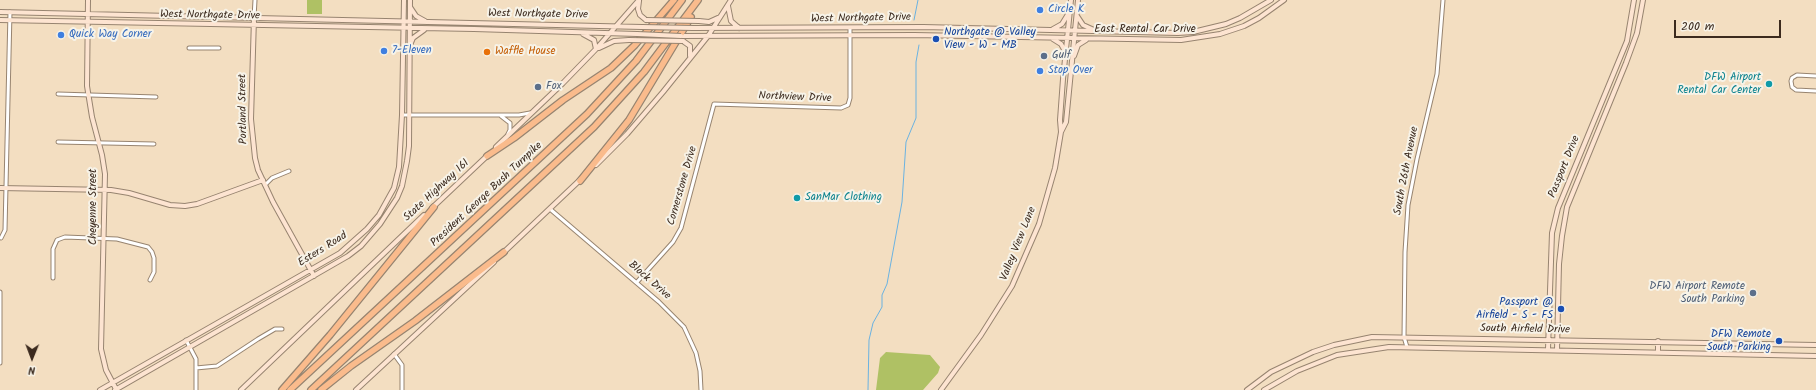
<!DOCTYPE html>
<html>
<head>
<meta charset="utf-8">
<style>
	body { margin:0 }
	#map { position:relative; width:1816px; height:390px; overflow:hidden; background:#f3dec1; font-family:Kalam,sans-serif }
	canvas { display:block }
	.north { position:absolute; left:12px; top:338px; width:40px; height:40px; -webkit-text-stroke:3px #f7f3e8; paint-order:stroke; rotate:181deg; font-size:11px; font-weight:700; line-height:16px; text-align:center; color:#3b2a1e }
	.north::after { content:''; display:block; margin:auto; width:14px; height:18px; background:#3b2a1e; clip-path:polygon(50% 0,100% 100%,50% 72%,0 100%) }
	.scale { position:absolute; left:1674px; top:20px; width:107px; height:18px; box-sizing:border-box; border:2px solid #3b2a1e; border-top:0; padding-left:5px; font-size:12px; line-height:14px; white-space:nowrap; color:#3b2a1e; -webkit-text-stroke:3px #f7f3e8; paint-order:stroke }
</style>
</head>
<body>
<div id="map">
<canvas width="1816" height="390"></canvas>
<div class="north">N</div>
<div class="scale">200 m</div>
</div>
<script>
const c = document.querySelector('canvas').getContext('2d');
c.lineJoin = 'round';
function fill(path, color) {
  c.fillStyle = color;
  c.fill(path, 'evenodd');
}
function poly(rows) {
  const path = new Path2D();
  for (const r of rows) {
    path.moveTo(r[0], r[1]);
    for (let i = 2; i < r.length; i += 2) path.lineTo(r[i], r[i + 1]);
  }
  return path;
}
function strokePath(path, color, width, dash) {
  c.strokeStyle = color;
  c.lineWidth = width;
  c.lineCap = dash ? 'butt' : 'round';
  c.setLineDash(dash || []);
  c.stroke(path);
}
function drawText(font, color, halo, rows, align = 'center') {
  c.font = font + ' Kalam,sans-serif';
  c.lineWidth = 4;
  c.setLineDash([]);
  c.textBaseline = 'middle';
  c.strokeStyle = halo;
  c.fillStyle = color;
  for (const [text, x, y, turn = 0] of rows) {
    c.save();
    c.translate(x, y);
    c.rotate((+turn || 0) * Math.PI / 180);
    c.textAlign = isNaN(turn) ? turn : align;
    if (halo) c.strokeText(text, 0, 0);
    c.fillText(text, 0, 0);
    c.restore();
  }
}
fill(poly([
	[307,0,322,0,322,14,307,14],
	[886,352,930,355,940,367,938,373,923,390,876,390,880,358]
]), '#afc164');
strokePath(poly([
	[914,20,918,0],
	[868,390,869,340,873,323,882,307,882,295,887,284,902,202,906,142,916,118,916,62,919,45]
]), '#6ab2e1', 1);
const street = poly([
	[254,18,255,0],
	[189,48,219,48],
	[1816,76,1797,75,1792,78,1791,81,1792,87,1796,90,1816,91],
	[58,94,156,97],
	[402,115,519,115,530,113],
	[501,116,510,123,510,130,508,134],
	[58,142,154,144],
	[265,185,272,178,289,171],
	[550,209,659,302,684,327,696,353,700,371,701,390],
	[1,238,5,230,10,12],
	[53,278,53,249,57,240,65,237,117,239,148,247,152,252,154,258,154,272,150,280],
	[637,282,673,242,681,228,714,104,841,108,848,105,850,98,850,29],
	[0,292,0,363],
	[186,340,196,359,196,390],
	[1407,347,1404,337,1405,252,1408,205,1417,159,1437,74,1443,0],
	[394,354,402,365,402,390],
	[196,368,217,366,258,339,275,329,282,329]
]);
const secondary = poly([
	[88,0,87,86,92,117,102,155,105,174,101,349,106,370,116,389],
	[639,1,638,9,640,15,646,20],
	[728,6,731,21,739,28],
	[410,7,416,16,425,21],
	[0,12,642,27],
	[1077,16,1083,25,1094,30],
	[254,18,251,119,255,158,258,170,273,202,314,276],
	[0,20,474,29,637,34],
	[699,21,709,22,720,17],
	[693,28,923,27,1178,33,1193,32,1226,24,1240,18,1271,0],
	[1053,29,1062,24,1070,11],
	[583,34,594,40,596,49],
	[681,36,914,35,1181,40,1220,34,1244,26,1259,18,1284,0],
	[1053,39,1061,44,1065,51],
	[683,41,690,46,690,56],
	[410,45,413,38,424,30],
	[599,48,614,41,629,40],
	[1074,56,1078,45,1086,40],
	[1061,132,1060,120,1063,79,1071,0],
	[496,147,563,83,596,49,639,0],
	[596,165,627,134,663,92,708,36,731,0],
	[0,188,111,190,129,193,170,205,185,206,197,204,263,180],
	[432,208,488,155],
	[503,253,581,179],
	[1548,349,1552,233,1558,208,1627,41,1634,0],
	[1557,350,1559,264,1562,236,1567,207,1626,63,1637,33,1643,0],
	[1658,352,1658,341],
	[100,390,340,253,367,229,379,215,394,188,399,167,402,115,404,0],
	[115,390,348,256,361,246,380,224,397,198,402,186,407,161,409,146,410,0],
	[241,390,424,215],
	[356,390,494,262],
	[941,390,981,335,1012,286,1039,224,1055,168,1061,132,1066,122,1078,0],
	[1247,390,1271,372,1313,352,1334,345,1372,337,1816,345],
	[1264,390,1297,371,1337,355,1389,347,1816,356]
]);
const highway = poly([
	[487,156,514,138,563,100,611,68,635,45,674,0],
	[580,181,629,120,691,17],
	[282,390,330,335,434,207],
	[290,390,587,114,636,61,682,0],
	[311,390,594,127,644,72,698,0],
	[321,390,351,366,415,321,504,252]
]);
strokePath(street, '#978470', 5);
strokePath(secondary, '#978470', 6);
strokePath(highway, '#978470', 8);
strokePath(street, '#fff', 3);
strokePath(secondary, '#fde4d1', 4);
strokePath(highway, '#fabb8c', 5.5);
const secondaryBridge = poly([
	[646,20,699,21],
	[642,27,693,28],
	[637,34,681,36],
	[629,40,683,41]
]);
strokePath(secondaryBridge, '#978470', 6, []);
strokePath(secondaryBridge, '#fde4d1', 4);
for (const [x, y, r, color] of [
	[1040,10,4,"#3f7fe0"],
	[61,35,4,"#3f7fe0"],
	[936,39,4,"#1a4fb4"],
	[384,51,4,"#3f7fe0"],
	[487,52,4,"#e8710a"],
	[1044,56,4,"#5c6f8a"],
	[1040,71,4,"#3f7fe0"],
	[1769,84,4,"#0f9aa8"],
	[538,87,4,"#5c6f8a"],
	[797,198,4,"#0f9aa8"],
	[1753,293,4,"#5c6f8a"],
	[1561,309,4,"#1a4fb4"],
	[1779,341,4,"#1a4fb4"]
]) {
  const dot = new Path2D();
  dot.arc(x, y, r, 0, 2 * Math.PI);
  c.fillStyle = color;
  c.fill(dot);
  strokePath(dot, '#f7f3e8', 1.5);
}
drawText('11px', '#366cbe', '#f7f3e8', [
	["Circle K",1048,10],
	["Quick Way Corner",69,35],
	["7-Eleven",392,51],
	["Stop Over",1048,71]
], 'left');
drawText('11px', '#3b2a1e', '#f7f3e8', [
	["West Northgate Drive",538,15,1],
	["West Northgate Drive",210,16,1],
	["West Northgate Drive",861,19,-1],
	["East Rental Car Drive",1145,30],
	["Northview Drive",795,98,2],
	["Portland Street",244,109,-91],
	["Passport Drive",1565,167,-68],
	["South 26th Avenue",1407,171,-79],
	["Cornerstone Drive",683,186,-74],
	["State Highway 161",437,191,-43],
	["President George Bush Turnpike",487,195,-43],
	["Cheyenne Street",94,207,-90],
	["Valley View Lane",1019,244,-68],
	["Esters Road",323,250,-32],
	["Block Drive",649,281,41],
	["South Airfield Drive",1525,330,1]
]);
drawText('11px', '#164399', '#f7f3e8', [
	["Northgate @ Valley",944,33,"left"],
	["View - W - MB",944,46,"left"],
	["Passport @",1553,303],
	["Airfield - S - FS",1553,316],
	["DFW Remote",1771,335],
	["South Parking",1771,348]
], 'right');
drawText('11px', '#c56008', '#f7f3e8', [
	["Waffle House",495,52]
], 'left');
drawText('11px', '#4e5e75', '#f7f3e8', [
	["Gulf",1052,56],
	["Fox",546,87],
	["DFW Airport Remote",1745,287,"right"],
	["South Parking",1745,300,"right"]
], 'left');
drawText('11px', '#0d838f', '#f7f3e8', [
	["DFW Airport",1761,78],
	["Rental Car Center",1761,91],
	["SanMar Clothing",805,198,"left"]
], 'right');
</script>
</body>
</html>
